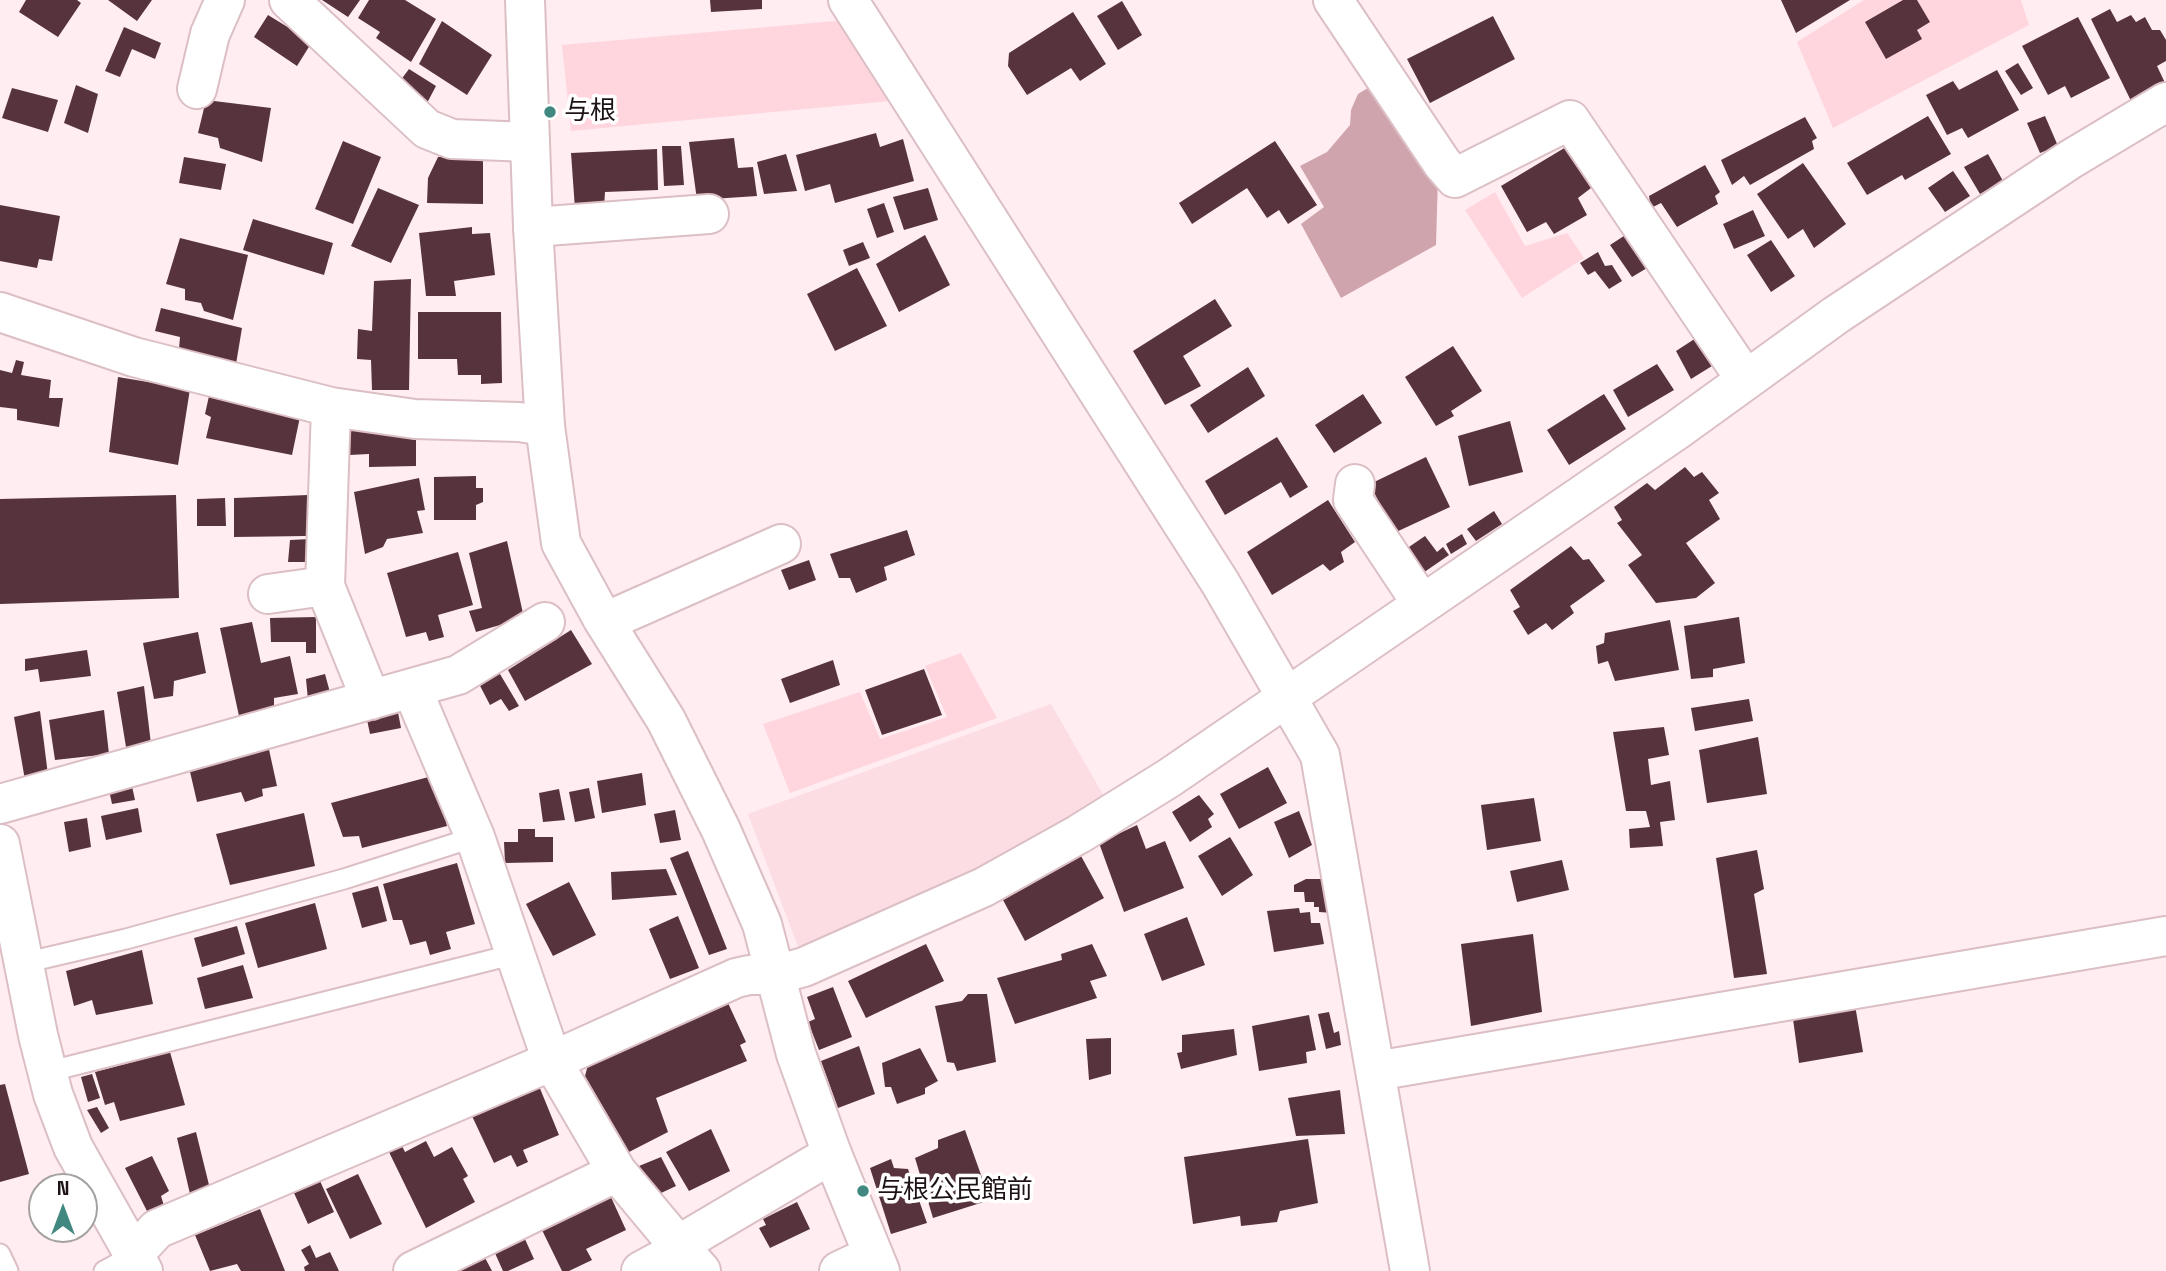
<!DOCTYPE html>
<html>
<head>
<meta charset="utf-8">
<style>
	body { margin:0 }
	#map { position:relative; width:2166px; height:1271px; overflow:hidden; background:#ffedf1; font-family:"Space Grotesk",sans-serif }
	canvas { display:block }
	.north { position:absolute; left:28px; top:1173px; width:70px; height:70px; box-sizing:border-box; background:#fff; border:2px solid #a5a1a1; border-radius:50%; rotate:0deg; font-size:19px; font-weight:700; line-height:28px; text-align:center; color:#1d1315 }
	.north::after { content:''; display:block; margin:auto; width:24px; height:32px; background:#418881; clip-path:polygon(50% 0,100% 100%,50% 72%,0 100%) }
</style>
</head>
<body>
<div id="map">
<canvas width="2166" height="1271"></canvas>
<div class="north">N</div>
</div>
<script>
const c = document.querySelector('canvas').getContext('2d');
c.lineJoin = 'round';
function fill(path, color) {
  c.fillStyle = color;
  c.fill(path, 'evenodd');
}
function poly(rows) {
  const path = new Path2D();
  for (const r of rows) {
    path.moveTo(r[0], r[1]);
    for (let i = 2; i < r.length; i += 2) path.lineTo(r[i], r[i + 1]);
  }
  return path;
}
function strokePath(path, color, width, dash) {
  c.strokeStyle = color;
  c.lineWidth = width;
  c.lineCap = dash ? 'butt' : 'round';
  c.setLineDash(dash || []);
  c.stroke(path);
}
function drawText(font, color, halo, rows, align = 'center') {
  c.font = font + ' "Space Grotesk","Noto Sans JP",sans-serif';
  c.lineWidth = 7;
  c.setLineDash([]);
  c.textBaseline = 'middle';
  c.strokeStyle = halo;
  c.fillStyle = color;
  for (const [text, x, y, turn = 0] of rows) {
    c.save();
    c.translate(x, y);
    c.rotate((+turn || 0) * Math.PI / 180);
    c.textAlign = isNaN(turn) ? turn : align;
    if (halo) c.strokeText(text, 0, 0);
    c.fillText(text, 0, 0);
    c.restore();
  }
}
fill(poly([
	[1051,704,1105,798,968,874,800,952,748,814]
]), '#fbdde3');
fill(poly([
	[1864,0,2021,0,2029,25,1833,128,1797,42],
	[847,20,890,101,571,131,562,45],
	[1495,192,1525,246,1567,233,1584,258,1522,298,1465,210],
	[961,653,997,718,790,793,763,724,860,692,880,739,947,717,925,666]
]), '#ffd5de');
fill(poly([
	[1376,83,1438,176,1436,245,1341,298,1301,224,1324,207,1300,166,1327,152,1350,125,1351,110,1358,94]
]), '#cfa4ad');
fill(poly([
	[26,0,77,0,81,3,58,37,19,12],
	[108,0,152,0,137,21],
	[322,0,360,0,348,17],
	[369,0,405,0,436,19,411,62,376,38,380,32,358,18],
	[710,0,762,0,762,9,711,12],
	[1781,0,1850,0,1796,33],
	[1903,0,1917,0,1930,22,1917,30,1922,39,1886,59,1865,22],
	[1122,1,1142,35,1118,50,1097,16],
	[2110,9,2117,22,2131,15,2136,22,2145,17,2152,30,2160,30,2166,40,2166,61,2157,66,2166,85,2132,103,2091,19],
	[1073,12,1106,64,1080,81,1071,68,1027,95,1008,66,1009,53],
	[268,15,312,42,297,66,254,37],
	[1493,16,1515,59,1430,103,1407,59],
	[2078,17,2110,78,2071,98,2065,86,2048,95,2022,46],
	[442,21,492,55,467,95,419,64],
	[124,27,161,43,155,59,132,49,120,77,105,71],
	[2018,63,2033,88,2021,95,2005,71],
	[409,69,436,86,426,105,397,85],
	[1997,70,2019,110,1968,138,1962,128,1947,135,1926,95,1953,81,1959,90],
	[76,85,98,94,88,133,64,123],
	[12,88,58,100,48,132,2,118],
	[206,100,271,108,262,162,220,148,218,138,198,133],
	[1928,116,1951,154,1905,180,1902,175,1867,195,1847,163],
	[2045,116,2058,146,2040,153,2027,123],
	[1805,117,1817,138,1812,141,1814,149,1750,185,1744,176,1732,185,1721,160],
	[876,133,880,147,903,139,914,181,835,203,830,184,805,191,796,155],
	[734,138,738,168,753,167,757,196,697,200,689,142],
	[343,141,381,157,353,224,315,209],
	[1275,141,1317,205,1288,224,1279,210,1267,218,1247,188,1192,224,1179,203],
	[662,146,681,146,684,185,664,186],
	[1566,147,1591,188,1578,198,1587,215,1554,234,1546,222,1527,232,1501,186],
	[657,149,658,190,605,192,604,208,575,209,571,153],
	[786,154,797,191,764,194,757,162],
	[1988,154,2003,181,1980,194,1964,167],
	[184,157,226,164,221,190,179,183],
	[438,157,483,157,483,204,427,203,428,178],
	[1803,163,1846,224,1814,248,1803,229,1788,239,1757,194],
	[1705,165,1720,192,1715,196,1718,204,1677,227,1661,203,1651,208,1649,196],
	[1953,171,1970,196,1945,212,1928,188],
	[378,188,419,205,391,263,351,246],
	[928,188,938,220,904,230,893,197],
	[884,203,894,232,877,238,867,209],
	[0,205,60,216,52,261,39,259,37,268,0,261],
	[1753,210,1765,236,1734,249,1723,224],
	[253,219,333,243,324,275,243,250],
	[472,227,472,234,490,233,495,275,454,281,456,296,426,296,419,233],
	[1627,234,1647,268,1632,277,1610,245],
	[925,235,950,285,899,312,876,264],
	[180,238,248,255,233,320,204,311,201,303,185,300,185,289,166,284],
	[1771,240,1795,276,1771,292,1747,255],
	[863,242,870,258,849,266,843,250],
	[1598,252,1605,266,1612,265,1622,281,1609,289,1595,271,1588,275,1580,263],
	[857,268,887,326,835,351,807,294],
	[411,279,409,390,372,390,371,360,357,359,358,329,372,331,374,281],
	[1215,299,1232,326,1183,356,1201,386,1165,405,1133,351],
	[161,308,242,328,236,364,179,349,180,337,155,331],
	[418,312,501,312,502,383,481,384,481,375,458,375,457,359,418,359],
	[1696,338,1712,366,1691,379,1676,351],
	[1453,346,1482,391,1451,411,1454,416,1436,426,1405,377],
	[16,360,24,362,21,375,51,380,49,398,63,398,59,427,17,420,17,409,0,407,0,370,12,373],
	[1657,364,1674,390,1628,417,1613,390],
	[1248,367,1265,396,1208,433,1190,405],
	[118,377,190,389,178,465,109,452],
	[1363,394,1382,423,1334,453,1315,425],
	[1604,394,1626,429,1569,465,1547,430],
	[209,396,301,412,292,455,206,438,211,417,205,414],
	[1510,421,1523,472,1469,486,1458,436],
	[349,427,372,427,372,433,416,433,416,466,369,467,369,454,349,455],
	[1277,437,1308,487,1290,498,1281,482,1225,515,1205,481],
	[1426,457,1450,507,1394,533,1370,484],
	[1685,467,1694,477,1702,472,1719,493,1709,500,1720,519,1686,543,1715,583,1696,598,1656,603,1628,565,1642,555,1617,523,1622,520,1614,507,1647,483,1655,490],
	[476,476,476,488,483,488,483,502,476,505,476,520,434,520,434,477],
	[419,478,425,510,417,511,423,533,387,539,383,547,365,554,354,492],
	[176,495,179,598,0,604,0,499],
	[308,495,307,536,234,537,234,498],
	[225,498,226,526,197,526,197,499],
	[1328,500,1355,542,1341,552,1344,562,1330,571,1323,564,1272,595,1247,552],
	[1494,511,1502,524,1476,541,1467,529],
	[907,530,915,555,884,567,887,580,856,593,850,578,839,578,830,554],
	[1462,534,1467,544,1451,554,1446,544],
	[1425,536,1437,552,1443,547,1449,555,1423,573,1406,549],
	[310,539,310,562,288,562,290,540],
	[507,541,524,618,476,632,469,611,482,608,469,553],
	[1571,546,1583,560,1589,559,1605,581,1570,606,1574,613,1552,630,1546,623,1528,635,1513,611,1520,607,1510,590],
	[458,552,473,605,438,615,444,637,429,641,426,632,406,637,387,573],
	[809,560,816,580,789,590,781,570],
	[316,617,316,653,306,653,306,642,271,642,270,618],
	[1739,617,1745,663,1713,669,1713,677,1691,679,1684,626],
	[1670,620,1679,670,1615,681,1608,661,1598,664,1596,646,1604,643,1605,633],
	[252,622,261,663,290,656,298,694,274,698,274,708,239,716,220,628],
	[571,630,592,664,525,701,508,670],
	[198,632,206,673,174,681,173,696,154,699,143,643],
	[87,650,91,676,40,682,38,669,25,671,25,659],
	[833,660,840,685,790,703,781,679],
	[497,669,519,706,509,711,501,699,490,705,477,680],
	[924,669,942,715,882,735,865,690],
	[325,674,331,696,308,700,306,679],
	[144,686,151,744,126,747,117,692],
	[1749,699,1753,721,1695,731,1691,708],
	[397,707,401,728,370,734,366,715],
	[104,710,109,754,55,760,49,720],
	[40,711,48,775,25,780,14,717],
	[1664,727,1669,755,1648,759,1651,785,1670,781,1675,820,1660,822,1663,846,1630,848,1629,829,1650,827,1646,811,1626,811,1613,732],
	[1758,737,1767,794,1707,803,1699,750],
	[268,745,277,786,262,789,263,796,245,802,241,792,197,802,188,763],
	[1268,767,1287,803,1239,829,1220,794],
	[642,773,646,805,602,813,597,781],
	[436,775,447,826,362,848,359,836,343,837,331,803],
	[130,777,135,800,112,804,107,781],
	[589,788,595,818,575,822,569,792],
	[559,789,565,820,543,822,539,793],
	[1199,795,1214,814,1208,819,1212,827,1190,842,1172,812],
	[1534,798,1541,841,1487,850,1481,805],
	[138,808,142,832,106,840,101,816],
	[675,810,681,840,660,843,654,814],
	[1299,811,1312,845,1289,858,1274,822],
	[304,813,315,866,230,885,216,834],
	[87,818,91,847,69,852,64,822],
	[1137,825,1146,849,1165,841,1184,888,1124,912,1099,843],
	[518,829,535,829,535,837,553,837,553,862,505,863,504,842,518,842],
	[1230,837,1253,875,1222,896,1198,856],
	[1757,850,1764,889,1754,894,1767,974,1734,978,1716,858],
	[688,851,727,949,709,955,670,858],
	[1081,856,1104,898,1025,941,1003,900],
	[1562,860,1569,890,1517,902,1510,871],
	[457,863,475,924,446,932,451,949,430,955,426,941,410,945,402,920,393,920,383,884],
	[666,869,677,895,612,900,611,872],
	[1306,879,1329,879,1334,913,1319,912,1319,907,1314,907,1314,902,1305,902,1304,892,1294,892,1294,885],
	[569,882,596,935,553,956,526,904],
	[378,886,387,921,362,928,352,893],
	[315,903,327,949,258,968,245,923],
	[1299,908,1300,913,1310,912,1311,923,1320,923,1324,944,1274,952,1267,911],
	[678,916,699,968,670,979,649,929],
	[1187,917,1205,965,1162,981,1144,934],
	[237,926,245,954,202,967,194,938],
	[1533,934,1542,1012,1471,1026,1461,944],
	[926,944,944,981,866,1018,848,981],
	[1092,944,1107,976,1090,981,1097,998,1015,1024,997,978,1062,960,1061,954],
	[142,950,153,1004,96,1015,92,1000,74,1006,66,971],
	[243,965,253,998,205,1009,197,978],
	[833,987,852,1037,819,1050,808,1022,815,1019,807,997],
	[968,994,987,994,996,1062,957,1071,954,1063,947,1062,935,1006,962,1001],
	[728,1003,746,1042,740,1045,747,1061,656,1098,668,1132,629,1152,585,1076,589,1061],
	[1855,1005,1863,1052,1799,1063,1793,1019],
	[1329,1012,1334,1033,1339,1031,1341,1045,1326,1049,1318,1014],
	[1309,1015,1316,1050,1306,1052,1307,1063,1259,1071,1252,1026],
	[1234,1029,1237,1055,1181,1069,1177,1053,1182,1052,1182,1035],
	[1111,1038,1111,1074,1089,1080,1086,1039],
	[859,1046,875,1094,838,1108,821,1061],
	[920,1048,938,1081,925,1088,925,1094,897,1104,891,1087,885,1087,882,1063],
	[170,1052,185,1105,120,1121,114,1102,105,1105,95,1072],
	[92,1074,100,1098,88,1102,81,1077],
	[5,1084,29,1174,0,1182,0,1085],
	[539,1086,559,1135,523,1150,528,1162,517,1167,511,1155,494,1163,472,1116],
	[1340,1090,1345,1134,1296,1136,1288,1098],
	[97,1107,109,1128,101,1133,87,1110],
	[711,1129,730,1171,689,1191,666,1152],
	[965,1130,990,1200,933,1218,915,1158,938,1148,938,1140],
	[196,1132,210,1189,190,1194,177,1138],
	[1308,1139,1318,1203,1280,1211,1277,1222,1241,1226,1240,1216,1193,1224,1184,1157],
	[426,1141,434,1157,452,1147,468,1176,463,1179,475,1202,426,1228,388,1150,401,1144,405,1152],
	[152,1156,169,1191,161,1196,165,1209,148,1213,125,1168],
	[661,1157,676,1186,659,1194,639,1166],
	[891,1159,894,1168,908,1169,927,1223,891,1234,870,1168],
	[358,1174,382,1224,350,1239,326,1189],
	[320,1181,334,1212,308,1224,294,1193],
	[610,1195,626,1230,586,1249,592,1260,569,1271,562,1271,541,1228],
	[797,1202,810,1229,770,1248,759,1228,766,1225,763,1219],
	[260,1209,285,1271,241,1271,237,1264,210,1271,195,1235],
	[524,1237,534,1259,508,1271,503,1271,494,1251],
	[310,1245,316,1258,330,1252,339,1271,305,1271,304,1267,309,1264,301,1250],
	[483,1254,492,1271,446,1271]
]), '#57343d');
const lane = poly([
	[24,963,126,939,344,879,475,837],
	[47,1072,515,954],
	[0,1254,8,1271],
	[104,1271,133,1255]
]);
const street = poly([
	[289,0,427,129,452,139,530,142],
	[848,0,1221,584,1320,755,1410,1271],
	[1333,0,1442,163,1455,178,1570,120,1746,380],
	[197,89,210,34,225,0],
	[533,227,709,214],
	[0,312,134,357,331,407,415,419,519,422,545,426],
	[331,407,325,586,371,700],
	[1355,484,1353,500,1422,604],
	[268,594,325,586],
	[605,622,781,544],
	[412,689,475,837,552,1061,617,1172,678,1245,667,1257,641,1271],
	[0,804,458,675,545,622],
	[1376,1071,2166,936],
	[133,1255,157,1229,552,1061,736,978,749,975,775,975,804,967,984,887,1079,834,1169,778,1677,430,1836,315,2071,159,2166,102],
	[413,1271,617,1172],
	[701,1271,678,1245,832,1154],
	[839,1271,873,1255]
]);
const secondary = poly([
	[525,0,533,227,545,426,561,543,602,618,666,720,721,830,762,924,796,1054,832,1154,880,1271],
	[0,844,38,1035,53,1094,73,1147,143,1271]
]);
strokePath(lane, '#dbbfc5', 23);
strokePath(street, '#dbbfc5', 42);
strokePath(secondary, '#dbbfc5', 42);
strokePath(lane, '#fff', 19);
strokePath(street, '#fff', 38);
strokePath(secondary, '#fff', 38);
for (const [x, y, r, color] of [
	[550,112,7,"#418881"],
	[863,1191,7,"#418881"]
]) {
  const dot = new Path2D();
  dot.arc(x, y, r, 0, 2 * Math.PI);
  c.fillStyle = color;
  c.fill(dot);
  strokePath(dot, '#fff', 2.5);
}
drawText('26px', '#1d1315', '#fff', [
	["与根",564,112],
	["与根公民館前",877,1191]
], 'left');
</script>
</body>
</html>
